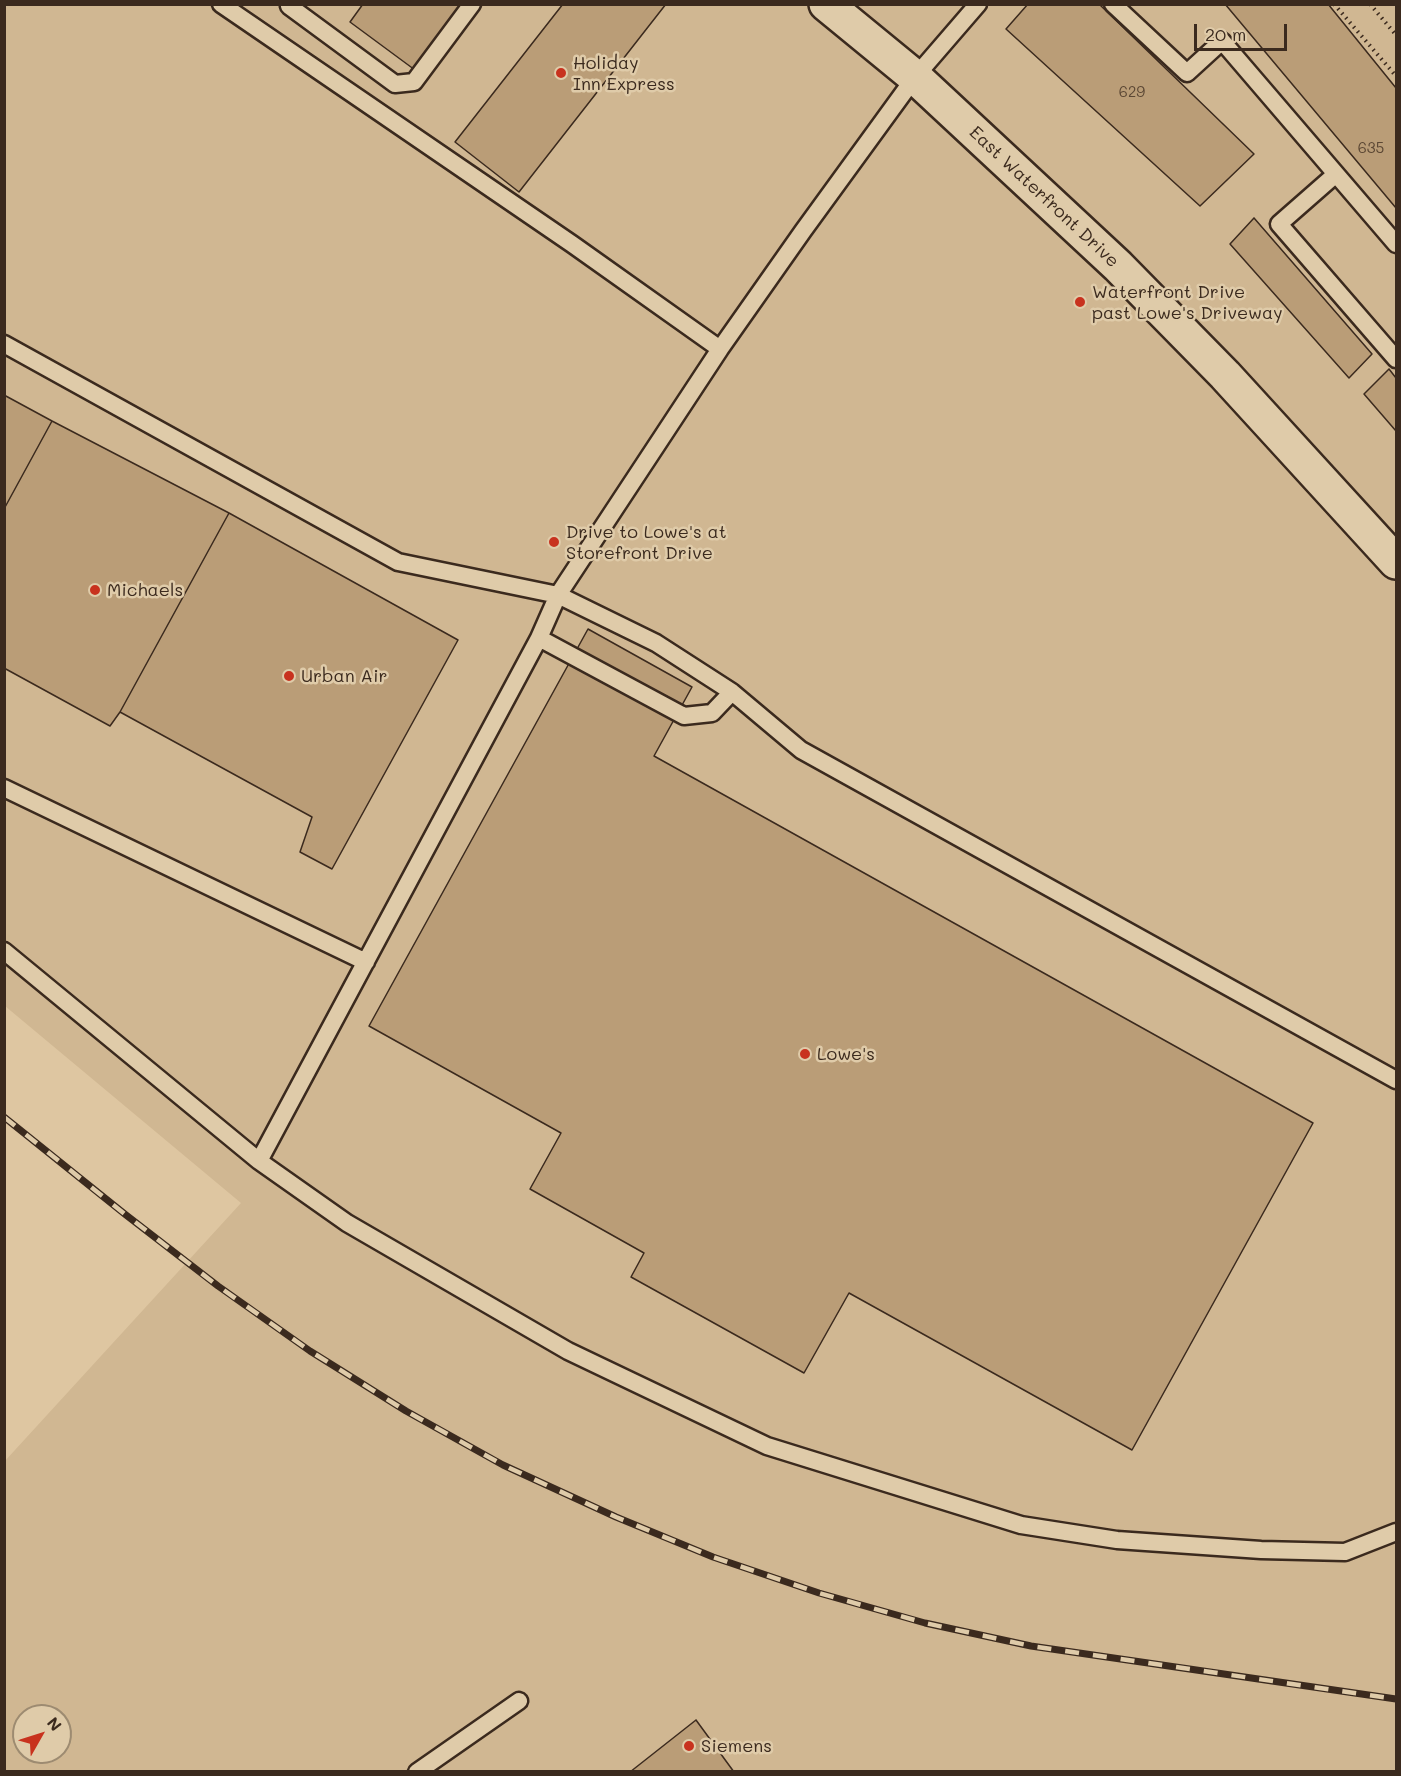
<!DOCTYPE html>
<html>
<head>
<meta charset="utf-8">
<style>
	body { margin:0 }
	#map { position:relative; width:1401px; height:1776px; overflow:hidden; background:#dec6a1; font-family:Mali,sans-serif }
	canvas { display:block }
	.frame { position:absolute; inset:0; border:6px solid #3b2a1e; pointer-events:none }
	.north { position:absolute; left:12px; top:1704px; width:60px; height:60px; box-sizing:border-box; background:#dfcba9; border:2px solid #9d8b71; border-radius:50%; rotate:51deg; font-size:16px; font-weight:700; line-height:24px; text-align:center; color:#3b2a1e }
	.north::after { content:''; display:block; margin:auto; width:21px; height:27px; background:#c8321e; clip-path:polygon(50% 0,100% 100%,50% 72%,0 100%) }
	.scale { position:absolute; left:1194px; top:24px; width:93px; height:27px; box-sizing:border-box; border:3px solid #3b2a1e; border-top:0; padding-left:8px; font-size:18px; line-height:21px; white-space:nowrap; color:#3b2a1e; -webkit-text-stroke:4px #dfcba9; paint-order:stroke }
</style>
</head>
<body>
<div id="map">
<canvas width="1401" height="1776"></canvas>
<div class="frame"></div>
<div class="north">N</div>
<div class="scale">20 m</div>
</div>
<script>
const c = document.querySelector('canvas').getContext('2d');
c.lineJoin = 'round';
function fill(path, color) {
  c.fillStyle = color;
  c.fill(path, 'evenodd');
}
function poly(rows) {
  const path = new Path2D();
  for (const r of rows) {
    path.moveTo(r[0], r[1]);
    for (let i = 2; i < r.length; i += 2) path.lineTo(r[i], r[i + 1]);
  }
  return path;
}
function strokePath(path, color, width, dash) {
  c.strokeStyle = color;
  c.lineWidth = width;
  c.lineCap = dash ? 'butt' : 'round';
  c.setLineDash(dash || []);
  c.stroke(path);
}
function drawText(font, color, halo, rows, align = 'center') {
  c.font = font + ' Mali,sans-serif';
  c.lineWidth = 5;
  c.setLineDash([]);
  c.textBaseline = 'middle';
  c.strokeStyle = halo;
  c.fillStyle = color;
  for (const [text, x, y, turn = 0] of rows) {
    c.save();
    c.translate(x, y);
    c.rotate((+turn || 0) * Math.PI / 180);
    c.textAlign = isNaN(turn) ? turn : align;
    if (halo) c.strokeText(text, 0, 0);
    c.fillText(text, 0, 0);
    c.restore();
  }
}
fill(poly([
	[5,5,1396,5,1396,1771,5,1771,4,1462,241,1203,5,1006],
	[24,1716,60,1716,60,1752,24,1752]
]), '#d0b792');
const building = poly([
	[363,4,464,4,415,70,350,22,363,4],
	[563,4,666,4,519,192,455,142,563,4],
	[1028,4,1099,4,1254,154,1200,206,1006,29,1028,4],
	[1225,4,1328,4,1396,88,1396,208,1225,4],
	[1254,218,1372,354,1349,378,1230,244,1254,218],
	[1389,369,1396,378,1396,431,1364,394,1389,369],
	[4,395,52,421,4,509,4,395],
	[52,421,229,513,120,712,110,726,4,668,4,509,52,421],
	[229,513,458,640,332,869,300,852,312,817,120,712,229,513],
	[588,629,692,687,654,756,1313,1123,1132,1450,849,1293,804,1373,631,1277,644,1253,530,1189,561,1133,369,1026,588,629],
	[696,1720,734,1772,630,1772,696,1720]
]);
fill(building, '#ba9d77');
strokePath(building, '#3b2a1e', 1.5);
const lane = poly([
	[221,4,572,244,720,349],
	[1113,4,1187,73,1222,41,1396,244],
	[289,6,395,84,414,82,472,4],
	[1336,174,1279,224,1396,359],
	[4,344,398,562,558,595,656,643,732,692,801,750,1396,1080],
	[539,638,684,716,712,713,732,692],
	[4,788,366,962],
	[4,951,259,1161,347,1223,568,1351,767,1446,1021,1525,1117,1540,1261,1550,1345,1552,1396,1532],
	[259,1161,539,638,558,595,720,349,803,231,915,77,978,4],
	[417,1772,519,1701]
]);
const secondary = poly([
	[826,4,915,77,1118,266,1225,375,1396,562]
]);
strokePath(lane, '#3b2a1e', 21);
strokePath(secondary, '#3b2a1e', 38);
strokePath(poly([
	[1334,4,1396,76],
	[1370,4,1396,35]
]), '#3b2a1e', 4, [1.5, 4.5]);
strokePath(lane, '#dfcba9', 16);
strokePath(secondary, '#dfcba9', 33);
const rail = poly([
	[4,1117,126,1215,218,1286,310,1351,406,1411,503,1465,616,1517,713,1557,819,1593,925,1623,1031,1646,1396,1699]
]);
strokePath(rail, '#3b2a1e', 7);
strokePath(rail, '#dfcba9', 4.5, [14]);
for (const [x, y, r, color] of [
	[561,73,6,"#c8321e"],
	[1080,302,6,"#c8321e"],
	[554,542,6,"#c8321e"],
	[95,590,6,"#c8321e"],
	[289,676,6,"#c8321e"],
	[805,1054,6,"#c8321e"],
	[689,1746,6,"#c8321e"]
]) {
  const dot = new Path2D();
  dot.arc(x, y, r, 0, 2 * Math.PI);
  c.fillStyle = color;
  c.fill(dot);
  strokePath(dot, '#dfcba9', 2);
}
drawText('15px', '#5b4734', null, [
	["629",1132,92],
	["635",1371,148]
]);
drawText('18px', '#3b2a1e', '#dfcba9', [
	["Holiday",573,63],
	["Inn Express",573,84],
	["Waterfront Drive",1092,292],
	["past Lowe's Driveway",1092,313],
	["Drive to Lowe's at",566,532],
	["Storefront Drive",566,553],
	["Michaels",107,590],
	["Urban Air",301,676],
	["Lowe's",817,1054],
	["Siemens",701,1746]
], 'left');
drawText('18px', '#3b2a1e', '#dfcba9', [
	["East Waterfront Drive",1044,197,43]
]);
</script>
</body>
</html>
